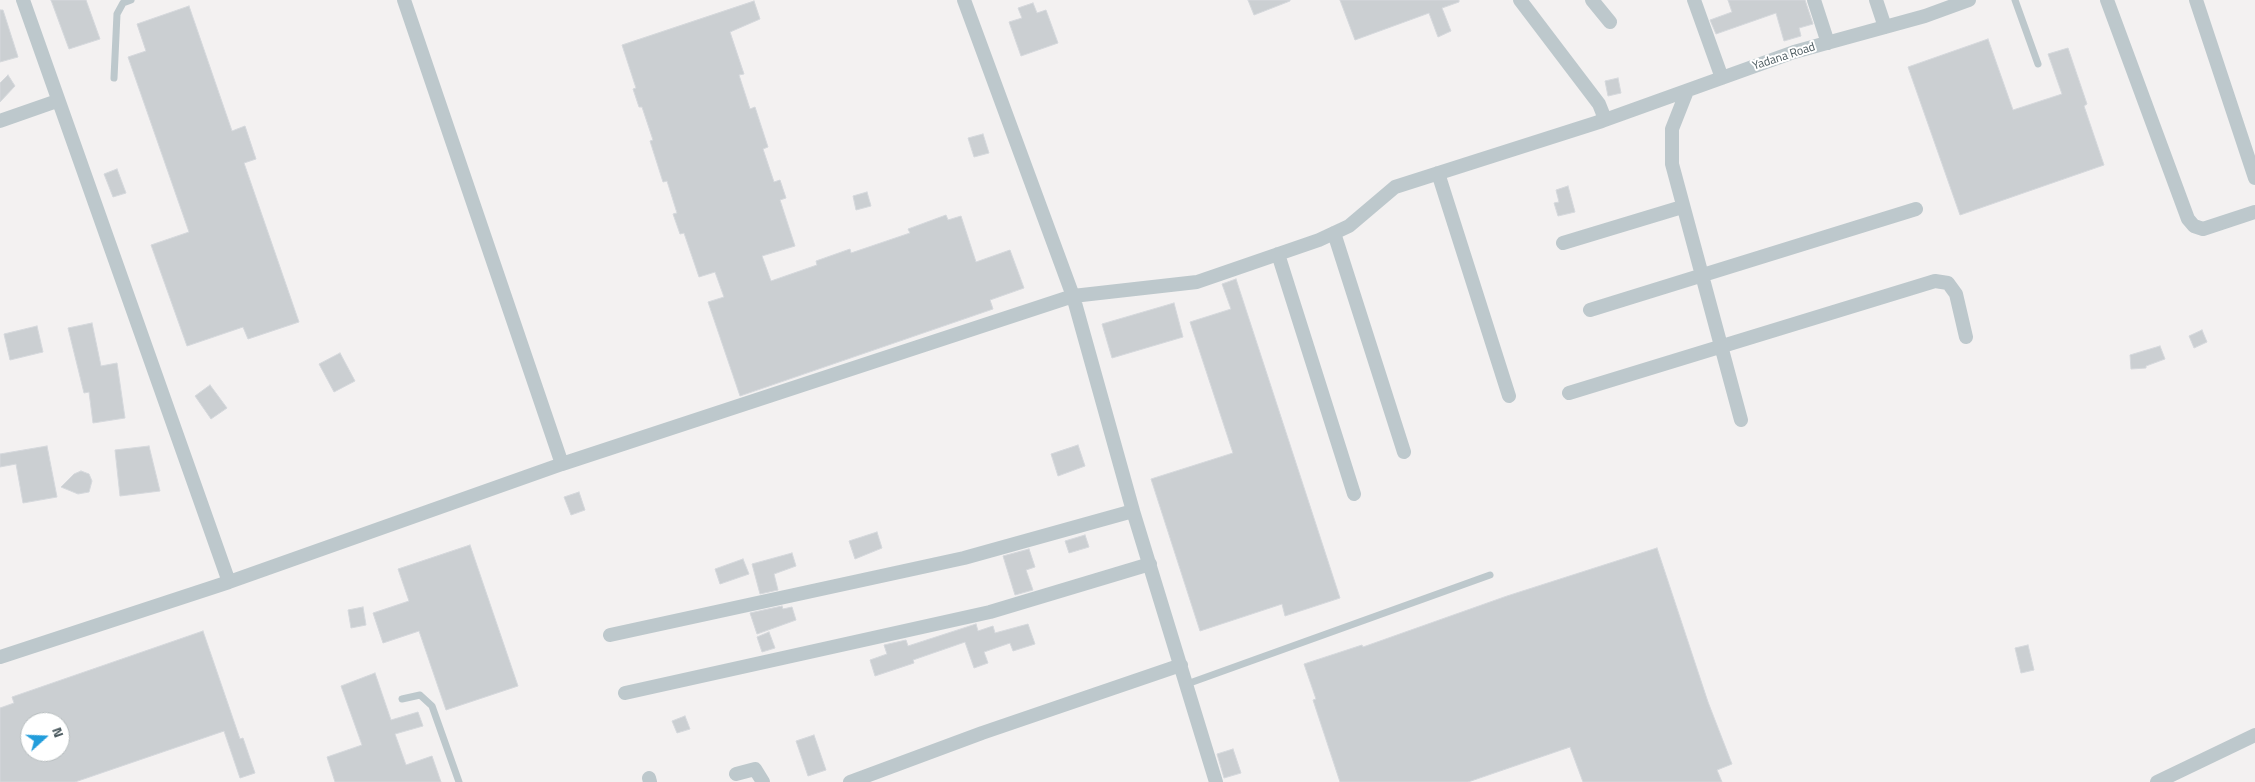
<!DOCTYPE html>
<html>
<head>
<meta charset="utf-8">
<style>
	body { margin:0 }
	#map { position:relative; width:2255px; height:782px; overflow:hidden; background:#f3f1f1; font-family:"Titillium Web",sans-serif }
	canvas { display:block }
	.north { position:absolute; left:20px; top:712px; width:50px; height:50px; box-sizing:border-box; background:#fff; border:1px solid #b6bcbe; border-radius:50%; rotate:70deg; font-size:14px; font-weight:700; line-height:20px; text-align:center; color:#49585d }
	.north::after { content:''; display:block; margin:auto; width:18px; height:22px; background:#229ddb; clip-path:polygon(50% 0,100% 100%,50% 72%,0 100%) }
</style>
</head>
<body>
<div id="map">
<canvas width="2255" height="782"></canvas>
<div class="north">N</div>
</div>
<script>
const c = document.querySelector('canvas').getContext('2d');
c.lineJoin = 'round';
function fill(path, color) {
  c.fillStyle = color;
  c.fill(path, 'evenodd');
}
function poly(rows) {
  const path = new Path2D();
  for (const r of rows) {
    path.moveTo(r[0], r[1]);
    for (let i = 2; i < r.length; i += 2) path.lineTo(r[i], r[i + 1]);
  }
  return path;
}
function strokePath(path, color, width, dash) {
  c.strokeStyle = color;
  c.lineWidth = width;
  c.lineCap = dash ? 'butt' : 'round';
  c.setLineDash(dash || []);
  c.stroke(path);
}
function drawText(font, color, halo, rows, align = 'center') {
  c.font = font + ' "Titillium Web",sans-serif';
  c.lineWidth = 4;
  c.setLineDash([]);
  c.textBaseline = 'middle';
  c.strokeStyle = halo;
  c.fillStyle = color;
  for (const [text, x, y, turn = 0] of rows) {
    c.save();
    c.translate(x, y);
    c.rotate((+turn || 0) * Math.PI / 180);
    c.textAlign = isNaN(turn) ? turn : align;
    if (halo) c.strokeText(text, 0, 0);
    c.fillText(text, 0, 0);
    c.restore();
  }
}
const building = poly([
	[51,0,86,0,100,39,69,49,51,0],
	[1248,0,1290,0,1290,1,1254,15,1248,0],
	[1340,0,1459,0,1459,2,1442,8,1451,31,1438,37,1429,13,1355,40,1340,0],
	[1728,0,1805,0,1813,24,1799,28,1801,36,1784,41,1776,13,1716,34,1710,20,1732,12,1728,0],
	[754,1,760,19,730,32,744,74,739,75,750,109,755,107,768,147,763,149,774,182,780,180,786,198,780,200,795,246,762,256,771,281,817,265,816,261,850,249,851,253,910,233,908,229,946,215,948,220,961,216,976,262,1010,250,1024,288,990,300,993,309,740,396,708,302,724,297,715,272,699,277,684,233,680,234,673,214,677,213,667,181,663,182,650,141,653,140,642,107,639,107,633,89,636,88,622,45,754,1],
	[1033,3,1037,13,1046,10,1058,43,1021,56,1009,22,1022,18,1018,8,1033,3],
	[189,6,232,131,245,126,256,159,244,163,299,322,248,339,243,327,187,346,151,245,189,232,128,57,146,51,137,24,189,6],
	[0,10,3,10,18,57,0,62,0,10],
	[1988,39,2013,110,2062,94,2048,54,2068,48,2087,104,2084,106,2104,165,1960,215,1908,67,1988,39],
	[8,75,15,86,0,102,0,83,8,75],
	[1618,78,1621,93,1608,96,1605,81,1618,78],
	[983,134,989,153,974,157,968,138,983,134],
	[117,169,126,193,113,197,104,174,117,169],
	[1568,186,1575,212,1558,216,1554,203,1559,202,1556,190,1568,186],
	[867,192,871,206,856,210,853,196,867,192],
	[1236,279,1340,598,1285,616,1282,604,1200,631,1151,479,1233,453,1190,322,1231,309,1222,284,1236,279],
	[1174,303,1183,337,1112,358,1102,324,1174,303],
	[92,323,101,366,117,363,125,418,93,423,89,392,84,393,68,328,92,323],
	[37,326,43,352,10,360,4,334,37,326],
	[2202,330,2207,342,2194,348,2189,336,2202,330],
	[2160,346,2165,359,2146,366,2146,368,2131,369,2130,355,2160,346],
	[340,353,355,381,334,392,319,364,340,353],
	[210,385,227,408,211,419,195,396,210,385],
	[1078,445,1085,466,1058,476,1051,454,1078,445],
	[47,446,57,497,23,503,16,464,0,467,0,454,47,446],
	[149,446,160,491,120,496,115,450,149,446],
	[81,471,89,474,92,481,89,492,78,494,61,487,74,474,81,471],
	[579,492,585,510,571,515,564,497,579,492],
	[877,532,882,548,855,559,849,541,877,532],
	[1085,535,1089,547,1069,553,1065,541,1085,535],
	[470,545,518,686,446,710,419,631,383,643,373,613,409,601,398,569,470,545],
	[1657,548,1708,702,1732,764,1717,770,1722,782,1583,782,1570,747,1468,782,1340,782,1313,700,1316,699,1304,664,1362,645,1363,647,1507,596,1657,548],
	[1029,549,1035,567,1026,570,1033,590,1015,595,1003,556,1029,549],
	[792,553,796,566,774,574,778,590,760,594,752,564,792,553],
	[743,559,749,574,720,584,715,569,743,559],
	[782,606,783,609,792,607,796,620,757,634,750,613,782,606],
	[363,607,366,625,351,628,348,610,363,607],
	[976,624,978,631,993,626,995,633,1028,624,1035,644,1013,651,1010,643,984,652,988,663,974,668,965,642,913,660,914,663,875,676,870,660,887,654,884,645,906,640,908,646,976,624],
	[203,631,240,739,243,738,255,773,240,778,224,731,75,782,0,782,0,708,14,703,12,697,203,631],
	[30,722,60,722,60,752,30,752,30,722],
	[769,632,775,648,762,652,757,637,769,632],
	[2028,645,2034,670,2021,673,2015,648,2028,645],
	[375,673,391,720,418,712,423,726,395,734,406,765,432,756,441,782,335,782,327,757,362,745,341,686,375,673],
	[685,716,690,729,677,733,672,721,685,716],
	[814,735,826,770,808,776,796,741,814,735],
	[1233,749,1241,773,1224,778,1217,754,1233,749]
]);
fill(building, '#cbcfd2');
strokePath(building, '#d5d8dc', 1);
strokePath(poly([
	[2015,0,2038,64],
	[114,78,117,14,123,3,131,0],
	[1187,684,1490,575],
	[402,699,420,695,432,706,459,782]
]), '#bdc8cc', 7);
strokePath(poly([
	[23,0,229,582],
	[404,0,562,464],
	[964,0,1073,296,1133,511,1216,782],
	[1592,0,1610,22],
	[1694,0,1722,78],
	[1814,0,1828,43],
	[1876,0,1885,27],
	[2107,0,2188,219,2194,226,2203,229,2255,212],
	[2196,0,2255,178],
	[1687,91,1672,129,1672,164,1741,420],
	[0,121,57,101],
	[1602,121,1794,52,1925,16,1969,0],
	[1438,173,1509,396],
	[1334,233,1404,452],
	[1563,243,1682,207],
	[1278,254,1354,494],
	[1590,310,1916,209],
	[1569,393,1935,281,1948,283,1956,294,1966,337],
	[610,635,964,558,1133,511],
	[0,657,229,582,562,464,1073,296,1197,282,1319,240,1349,226,1395,187,1602,121,1603,114,1599,104,1520,0],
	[625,693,990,612,1150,564],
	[736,774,755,769,763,782],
	[649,778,650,782],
	[850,782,982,733,1181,665],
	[2157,782,2255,735]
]), '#bdc8cc', 14);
drawText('12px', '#49585d', '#fff', [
	["Yadana Road",1784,57,-18]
]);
</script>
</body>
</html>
